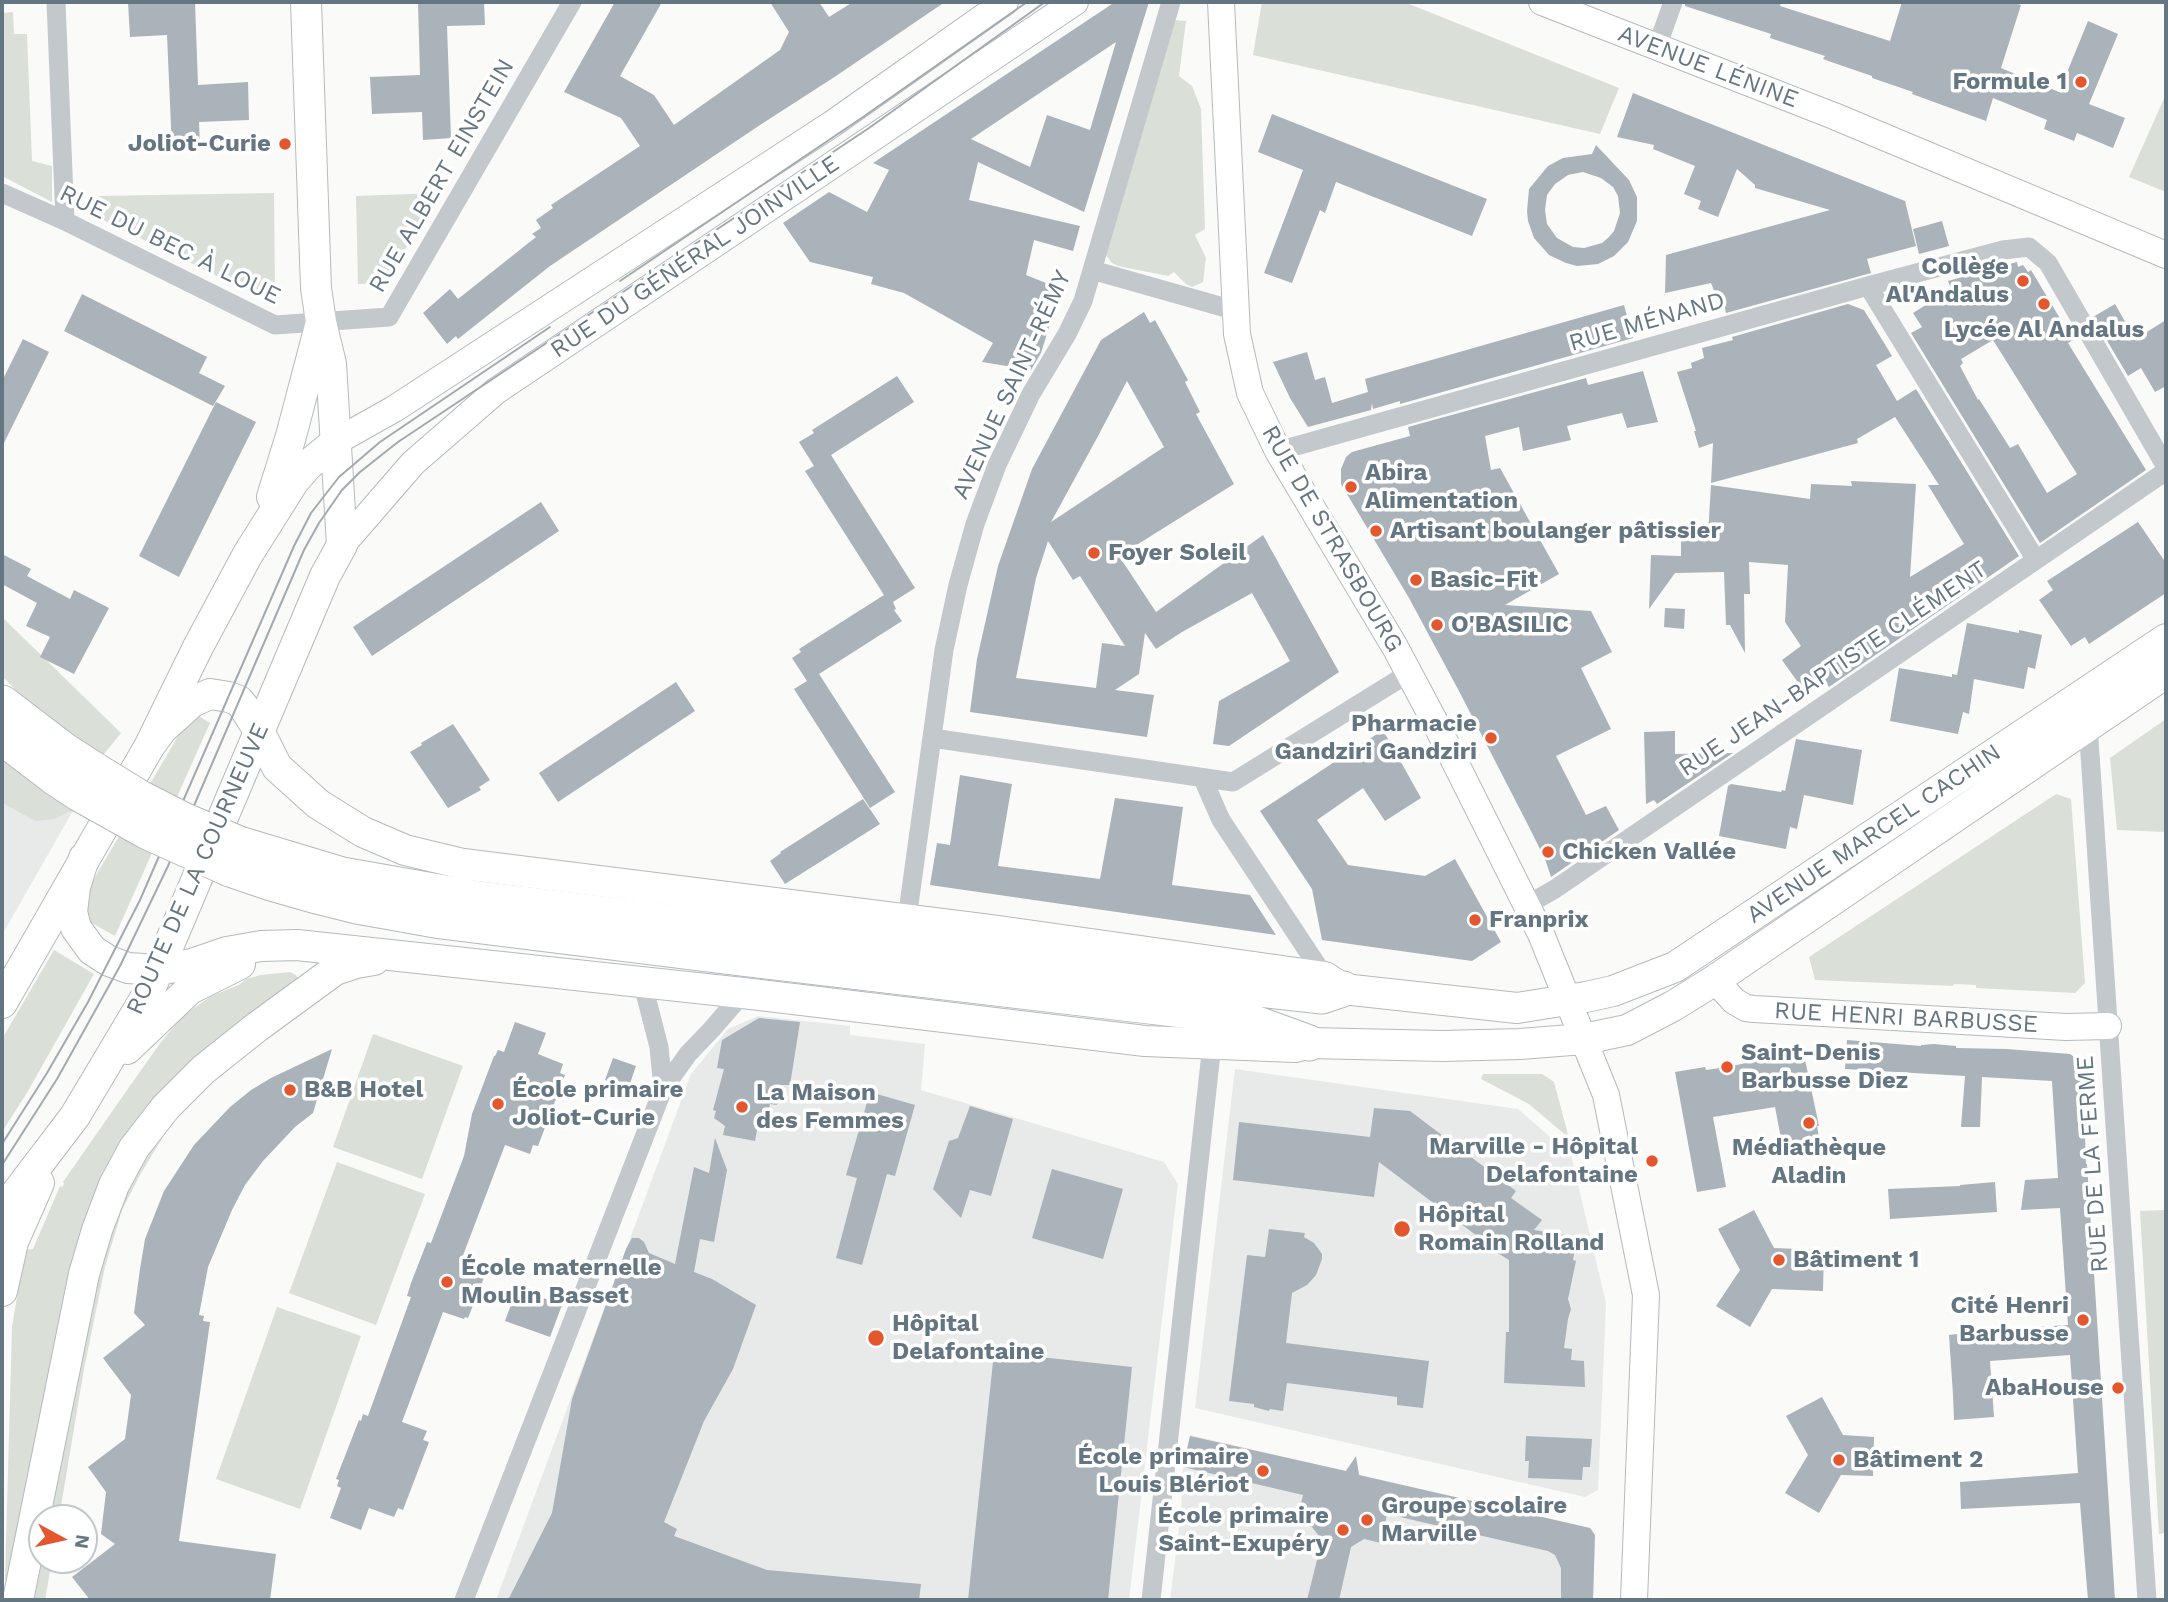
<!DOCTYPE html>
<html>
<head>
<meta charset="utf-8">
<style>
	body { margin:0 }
	#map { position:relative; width:2168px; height:1602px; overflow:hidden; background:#fafaf8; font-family:"Work Sans",sans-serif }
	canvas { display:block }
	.frame { position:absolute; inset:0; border:4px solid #657683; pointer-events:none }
	.north { position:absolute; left:28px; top:1504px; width:70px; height:70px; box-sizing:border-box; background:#fff; border:2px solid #c1c8cd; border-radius:50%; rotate:98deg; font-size:19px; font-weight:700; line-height:28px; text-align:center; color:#657683 }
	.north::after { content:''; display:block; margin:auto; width:24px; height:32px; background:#e4572e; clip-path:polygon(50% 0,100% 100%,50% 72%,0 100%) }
</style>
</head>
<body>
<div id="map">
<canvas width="2168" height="1602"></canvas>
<div class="frame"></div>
<div class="north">N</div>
</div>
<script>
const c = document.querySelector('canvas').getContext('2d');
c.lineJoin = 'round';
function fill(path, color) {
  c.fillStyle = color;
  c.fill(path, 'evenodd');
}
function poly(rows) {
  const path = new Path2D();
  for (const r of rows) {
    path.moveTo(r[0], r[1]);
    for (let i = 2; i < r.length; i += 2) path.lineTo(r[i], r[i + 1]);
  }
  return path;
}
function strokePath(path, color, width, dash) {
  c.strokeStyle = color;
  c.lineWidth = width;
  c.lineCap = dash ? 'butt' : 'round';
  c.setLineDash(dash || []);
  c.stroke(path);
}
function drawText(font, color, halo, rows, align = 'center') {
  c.font = font + ' "Work Sans",sans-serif';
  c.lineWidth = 7;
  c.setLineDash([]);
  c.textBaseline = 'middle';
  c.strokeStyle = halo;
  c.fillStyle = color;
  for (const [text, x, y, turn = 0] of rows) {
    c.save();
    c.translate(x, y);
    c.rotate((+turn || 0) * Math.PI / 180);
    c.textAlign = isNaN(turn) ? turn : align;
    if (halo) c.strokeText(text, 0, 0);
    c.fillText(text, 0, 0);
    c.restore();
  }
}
fill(poly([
	[2,803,35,821,74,809,2,935],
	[758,1016,850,1026,850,1035,925,1044,921,1090,1164,1162,1178,1184,1129,1600,496,1600,691,1074,728,1029],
	[1235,1069,1518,1109,1571,1155,1606,1303,1598,1490,1585,1497,1195,1408],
	[1190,1435,1345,1471,1348,1467,1358,1470,1360,1475,1590,1528,1595,1535,1593,1600,1170,1600,1181,1512,1183,1467]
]), '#e8e9e9');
fill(poly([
	[1262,2,1404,2,1619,88,1600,134,1253,55],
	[13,12,14,34,27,34,32,161,52,166,52,202,2,176,2,13],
	[1173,20,1186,21,1179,76,1192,86,1201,109,1205,229,1195,235,1206,258,1203,282,1192,287,1186,284,1174,272,1168,276,1118,266,1112,263,1105,254],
	[2166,94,2166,192,2129,177],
	[274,193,275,295,266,300,93,215,98,196],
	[438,193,386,283,358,284,356,196],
	[2,617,121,733,100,759,51,726,2,676],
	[195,714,210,723,115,936,88,921,85,914,88,889,187,721],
	[2166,719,2166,832,2117,830,2110,758],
	[2,757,74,809,55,819,35,821,2,803],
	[2056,794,2071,799,2085,983,2075,993,1976,988,1976,985,1954,984,1953,986,1815,980,1809,957],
	[54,950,94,974,28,1091,2,1132,2,1039],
	[290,972,296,975,300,983,147,1114,7,1580,5,1579,12,1327,25,1250,33,1249,60,1186,62,1187,64,1184,63,1182,125,1093,161,1042,183,1016,211,996,239,985,246,979,261,975],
	[373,1034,463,1066,422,1179,333,1147],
	[1483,1074,1542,1074,1554,1082,1569,1138,1529,1104,1481,1079],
	[158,1132,164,1135,140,1175,122,1210,105,1267,84,1369,59,1518,50,1518,90,1313,108,1232,133,1173],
	[337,1162,425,1194,376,1325,289,1293],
	[2166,1210,2166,1533,2159,1534,2140,1211],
	[277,1307,361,1336,300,1509,216,1479],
	[42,1560,52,1560,45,1600,34,1600]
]), '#dadfd7');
fill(poly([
	[128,2,195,2,198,85,248,82,249,120,199,122,200,147,172,149,167,35,130,37],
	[418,2,484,2,485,25,447,26,451,138,423,140,422,112,372,114,370,77,420,75],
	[615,2,662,2,620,76,654,95,674,125,780,50,789,32,770,2,819,2,829,17,853,2,945,2,836,76,760,125,550,266,458,339,456,336,447,344,423,313,450,289,458,299,536,237,532,234,541,228,536,220,553,208,551,205,640,146,621,118,564,92],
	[1115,2,1149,2,1084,212,978,162,969,200,1080,226,1073,251,1034,240,1026,275,1061,289,1041,353,1031,370,982,362,993,343,904,293,871,284,873,277,810,262,783,223,829,192,867,212,889,170,873,163],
	[1116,42,1090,130,1047,115,1030,167,971,139],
	[1685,2,1781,2,1780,6,1890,41,1902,2,2012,2,2021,5,2001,68,2059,92,2088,21,2118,34,2089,104,2125,118,2113,148,2077,133,2074,141,2044,129,2047,120,1993,98,1986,121,1912,94,1913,92,1872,78,1872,76,1834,63,1823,59,1825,56,1770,38,1771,34,1685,6],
	[1633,93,1905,201,1916,246,1867,259,1871,273,1726,313,1724,304,1720,305,1711,283,1665,293,1666,255,1830,210,1755,188,1755,185,1737,169,1718,217,1698,209,1701,201,1684,194,1695,166,1653,149,1654,145,1617,137],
	[1272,114,1487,199,1472,236,1336,182,1325,213,1320,210,1292,283,1264,273,1303,170,1258,152],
	[1596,145,1629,180,1637,197,1637,221,1628,242,1614,256,1598,264,1577,266,1566,263,1549,255,1534,238,1528,221,1527,211,1529,189,1548,166,1563,158,1592,154],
	[1583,172,1601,178,1613,187,1618,196,1620,213,1614,231,1609,237,1602,243,1584,248,1573,247,1557,238,1547,224,1545,210,1547,195,1555,184,1568,175],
	[1942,221,1949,246,1919,254,1913,229],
	[2017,262,2018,267,2023,265,2028,272,2031,270,2073,340,2068,343,2146,470,2040,543,1911,333,1922,327,1913,313,1951,289,1948,281],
	[1993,340,2077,474,2047,493,2018,444,2010,448,1979,399,1978,400,1960,366,1963,363,1961,359],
	[82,294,207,357,199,373,225,386,213,406,64,331],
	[1848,304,1864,310,1892,356,1876,365,1897,401,1916,389,2019,556,1829,687,1821,675,1802,688,1782,660,1801,646,1785,622,1788,565,1749,562,1750,594,1744,594,1745,653,1730,625,1726,625,1724,572,1675,573,1649,609,1651,555,1681,556,1681,535,1708,535,1711,485,1810,499,1811,484,1852,486,1851,481,1916,484,1910,577,1964,544,1928,485,1939,485,1895,417,1857,439,1858,443,1711,483,1713,443,1699,448,1694,431,1696,431,1677,372,1692,368,1691,363,1704,358,1702,348,1733,340,1732,337],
	[2115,304,2131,332,2138,329,2142,335,2166,320,2166,386,2155,392,2141,368,2128,376,2093,317],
	[1624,305,1633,338,1400,404,1400,401,1373,409,1372,403,1371,410,1308,427,1290,398,1273,362,1307,352,1315,380,1325,377,1332,403,1368,392,1365,379],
	[1144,312,1150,323,1155,320,1188,380,1185,382,1200,412,1196,414,1234,484,1119,556,1156,612,1263,535,1339,672,1229,746,1213,744,1219,701,1290,661,1252,593,1182,632,1156,649,1145,633,1139,674,1115,690,1154,695,1147,737,970,712,977,659,998,566,1032,469,1101,340],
	[1127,381,1164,447,1051,522,1097,438],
	[1048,541,1073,580,1080,576,1125,646,1102,643,1096,688,1016,678,1036,578],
	[23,339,49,352,2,447,2,381],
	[1643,371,1658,422,1627,428,1622,413,1567,426,1571,440,1523,451,1519,427,1485,436,1491,470,1500,468,1559,574,1505,605,1591,611,1612,652,1581,668,1611,729,1556,756,1586,815,1606,806,1619,830,1551,877,1545,859,1527,823,1460,693,1409,598,1341,484,1341,469,1346,457,1352,452,1410,436,1408,427,1586,378,1588,385],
	[897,376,914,402,831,455,915,588,893,602,896,609,894,610,902,621,819,674,895,792,870,808,794,689,807,681,792,658,801,652,799,649,884,595,805,471,814,466,799,442,814,433,812,430],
	[216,402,256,422,179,577,139,556],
	[541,502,559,531,372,656,353,627],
	[2138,522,2166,563,2166,593,2089,644,2085,637,2071,646,2039,600,2053,590,2047,581],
	[2,554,31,569,27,576,70,599,74,590,109,608,74,674,40,657,50,637,26,626,37,603,2,584],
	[1665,608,1685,609,1684,629,1664,627],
	[1967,623,2019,633,2019,630,2042,635,2035,669,2028,667,2024,689,1974,679,1969,714,1963,712,1958,734,1890,721,1899,668,1952,677,1952,674,1957,675],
	[676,682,695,711,558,802,539,773],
	[453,724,490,780,479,787,481,790,448,808,410,752,422,745,421,743],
	[1383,730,1421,798,1385,821,1363,788,1317,820,1348,865,1425,876,1455,859,1501,942,1472,961,1322,940,1312,889,1260,811],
	[1675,731,1675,754,1733,753,1657,804,1654,800,1646,804,1644,732],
	[1796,739,1862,750,1853,805,1804,795,1797,829,1790,827,1786,849,1719,836,1728,786,1731,784,1781,792,1782,790,1785,791],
	[960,775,1012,784,998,866,1100,879,1115,798,1183,807,1172,885,1250,895,1276,935,930,885,937,843,950,845],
	[863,799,880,824,785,884,770,861,781,853,780,852],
	[759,1018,800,1022,790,1085,780,1085,777,1105,770,1104,767,1120,759,1119,755,1141,723,1135,725,1126,714,1118,716,1111,713,1110,724,1069,717,1068,722,1040],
	[515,1022,546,1033,538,1054,563,1064,560,1073,565,1075,538,1146,533,1145,530,1154,505,1145,462,1258,484,1267,483,1269,487,1270,468,1318,465,1317,464,1319,443,1312,402,1422,427,1431,423,1440,429,1442,403,1510,398,1508,394,1517,369,1508,361,1530,330,1518,341,1488,337,1486,339,1480,336,1479,359,1420,361,1421,363,1414,368,1416,411,1297,407,1296,411,1283,427,1242,431,1243,464,1156,472,1114,494,1056,495,1056,498,1050,504,1052],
	[1847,1040,1921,1046,1921,1045,1934,1044,1956,1046,1956,1048,2007,1049,2070,1054,2077,1059,2084,1111,2086,1164,2087,1164,2115,1600,2088,1600,2080,1503,1961,1509,1960,1482,2078,1473,2070,1355,1990,1361,1994,1417,1954,1420,1953,1395,1949,1335,1992,1330,2068,1325,2060,1208,2021,1210,2025,1180,2058,1178,2052,1081,1982,1077,1980,1127,1961,1127,1965,1076,1845,1069],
	[332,1049,313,1113,295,1127,263,1161,245,1185,232,1210,208,1267,199,1315,204,1316,203,1321,210,1322,179,1541,276,1554,270,1600,90,1600,72,1577,115,1544,101,1534,106,1492,88,1467,125,1439,131,1395,103,1358,145,1325,134,1313,140,1269,145,1239,164,1191,194,1145,230,1107,251,1090,271,1078],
	[1803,1050,1819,1126,1817,1126,1820,1143,1783,1149,1775,1107,1713,1117,1726,1187,1697,1192,1675,1072,1705,1067,1706,1070,1727,1067,1746,1063,1745,1061,1765,1057,1765,1055],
	[613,1058,636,1066,628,1089,605,1080],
	[870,1092,915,1105,895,1176,887,1174,862,1265,836,1258,857,1178,846,1175],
	[970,1106,1013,1119,991,1196,970,1190,961,1218,933,1189,949,1141,958,1138],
	[1374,1108,1410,1111,1516,1191,1511,1198,1542,1220,1534,1230,1577,1237,1573,1260,1576,1261,1568,1299,1571,1309,1568,1319,1564,1348,1572,1349,1571,1360,1584,1361,1585,1387,1504,1383,1506,1332,1509,1332,1509,1260,1488,1247,1489,1245,1379,1162,1374,1197,1233,1180,1239,1122,1370,1137],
	[715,1138,727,1170,714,1242,700,1239,694,1272,712,1279,756,1305,733,1369,704,1421,664,1522,677,1529,674,1536,767,1570,921,1584,919,1600,508,1600,552,1513,572,1399,626,1249,632,1238,639,1238,644,1242,649,1253,675,1264,694,1167,709,1173],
	[1052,1169,1123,1189,1103,1259,1032,1238],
	[1995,1182,1997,1212,1890,1219,1888,1189,1960,1186,1960,1185],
	[1754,1210,1774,1248,1824,1250,1823,1291,1772,1289,1750,1327,1716,1306,1740,1270,1718,1229],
	[1269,1229,1305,1233,1304,1237,1314,1243,1322,1254,1322,1259,1316,1275,1307,1285,1292,1293,1286,1343,1429,1361,1423,1408,1397,1405,1397,1397,1287,1383,1283,1411,1270,1409,1269,1411,1254,1407,1254,1404,1229,1401,1247,1255,1265,1257],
	[517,1288,562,1305,550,1337,505,1321],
	[994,1352,1132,1367,1108,1600,968,1600],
	[1822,1397,1843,1435,1874,1437,1873,1476,1841,1475,1819,1513,1785,1493,1808,1455,1786,1416],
	[1190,1436,1346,1471,1356,1456,1359,1475,1590,1528,1595,1535,1593,1600,1561,1600,1561,1568,1555,1555,1548,1551,1387,1514,1381,1543,1364,1539,1351,1547,1339,1600,1307,1600,1322,1540,1312,1527,1296,1523,1303,1495,1183,1467],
	[1526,1436,1592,1439,1590,1467,1583,1467,1582,1480,1528,1478,1529,1461,1525,1461]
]), '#aab3b9');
const secondary = poly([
	[1221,2,1237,334,1250,393,1278,451,1395,647,1436,724,1541,934,1606,1095,1646,1295,1634,1600],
	[1542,2,1834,116,2166,255],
	[337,441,394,409,832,124,1005,2],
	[342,545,413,463,496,391,1075,2],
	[1715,980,1734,1001,1746,1008,1754,1009,2066,1027,2108,1026]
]);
const primary = poly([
	[272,497,291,436,320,326],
	[149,747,162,729,192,702,210,694,229,697,239,701,243,706,259,731,277,767,318,804,363,832,405,850,463,864,990,930,1325,977,1343,989,1517,1008,1586,997,1613,991,1675,967,2166,639],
	[84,858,75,887,72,912,76,928,92,950,109,961,128,968,158,970,192,964,227,952,261,946,297,945,743,993,1145,1041,1295,1047,1309,1043,1443,1046,1520,1044,1584,1039,1627,1030,1673,1006,1715,980,2166,673],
	[2,1003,149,747,198,647,248,554,294,481,308,465,337,441],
	[127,1049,190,989,240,964],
	[2,1212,75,1116,149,992,325,576,342,545,331,364,321,322,316,288,306,2],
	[2,1291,13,1242,39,1183],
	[18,1600,84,1274,97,1230,114,1185,134,1148,166,1107,203,1070,257,1027,335,970,356,963,374,960]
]);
const highway = poly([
	[2,703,62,749,96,771],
	[2,737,57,779,80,794],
	[239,844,342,875,473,898,766,934,1322,996,1343,989],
	[230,869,271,883,313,895,357,906,441,921,748,959,1217,1014,1243,1019,1309,1043]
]);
strokePath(secondary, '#b3babf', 28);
strokePath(primary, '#b5babe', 32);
strokePath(highway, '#b4b9bd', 37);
strokePath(poly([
	[56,2,65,221],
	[1657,47,1673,2],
	[2,193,65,221,275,325,389,317,572,2],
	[1092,270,1237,311],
	[1868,286,2036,560],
	[1278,451,1868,286,2003,250,2029,247,2048,263,2166,467],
	[2088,725,2147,1600],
	[932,738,1233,782,1409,673],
	[1203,779,1221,820,1325,977],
	[1527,905,1555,889,2166,471],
	[907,919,944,650,958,585,975,524,997,465,1031,394,1067,334,1083,301,1171,2],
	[642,981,659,1047,663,1089],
	[464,1600,663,1089,688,1054,712,1029,743,993],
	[1151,1600,1212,1044]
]), '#c3c8cc', 19);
strokePath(secondary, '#fff', 26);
strokePath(primary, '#fff', 30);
strokePath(highway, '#fff', 35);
strokePath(poly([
	[620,281,863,117,1027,2],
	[2,1144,47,1073,88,1002,140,900,294,546,311,513,339,477,380,442,550,327],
	[2,1165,57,1079,120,966,168,866,304,550,319,523,342,490,360,472,398,442,869,128,1045,2]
]), '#a2aab0', 2);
const highwayBridge = poly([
	[96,771,140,798,183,820,239,844],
	[80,794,148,832,230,869]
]);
strokePath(highwayBridge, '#b4b9bd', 37, []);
strokePath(highwayBridge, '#fff', 35);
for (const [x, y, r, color] of [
	[2081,82,7,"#e4572e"],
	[285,144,7,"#e4572e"],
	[2023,281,7,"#e4572e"],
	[2044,304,7,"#e4572e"],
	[1351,487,7,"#e4572e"],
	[1376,531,7,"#e4572e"],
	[1094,553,7,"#e4572e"],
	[1416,580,7,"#e4572e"],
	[1437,625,7,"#e4572e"],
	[1491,738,7,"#e4572e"],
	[1548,852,7,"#e4572e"],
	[1475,920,7,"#e4572e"],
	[1727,1067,7,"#e4572e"],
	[290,1090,7,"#e4572e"],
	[498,1104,7,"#e4572e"],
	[742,1107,7,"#e4572e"],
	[1809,1123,7,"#e4572e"],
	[1652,1161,7,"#e4572e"],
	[1402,1229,9,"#e4572e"],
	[1779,1260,7,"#e4572e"],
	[447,1282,7,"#e4572e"],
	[2083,1320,7,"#e4572e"],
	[876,1338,9,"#e4572e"],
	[2118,1388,7,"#e4572e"],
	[1839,1460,7,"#e4572e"],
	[1263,1471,7,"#e4572e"],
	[1367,1520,7,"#e4572e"],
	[1343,1530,7,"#e4572e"]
]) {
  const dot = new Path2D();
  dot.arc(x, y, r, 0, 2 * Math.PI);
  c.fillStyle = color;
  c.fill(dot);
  strokePath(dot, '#fff', 2.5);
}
drawText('24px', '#657683', '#fff', [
	["AVENUE LÉNINE",1708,67,21],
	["RUE ALBERT EINSTEIN",442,176,-60],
	["RUE DU BEC À LOUE",170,245,26],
	["RUE DU GÉNÉRAL JOINVILLE",695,257,-34],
	["RUE MÉNAND",1647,322,-16],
	["AVENUE SAINT-RÉMY",1012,385,-65],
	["RUE DE STRASBOURG",1332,539,60],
	["RUE JEAN-BAPTISTE CLÉMENT",1833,669,-34],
	["AVENUE MARCEL CACHIN",1874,834,-34],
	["ROUTE DE LA COURNEUVE",198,869,-66],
	["RUE HENRI BARBUSSE",1906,1018,3],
	["RUE DE LA FERME",2093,1164,-94]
]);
drawText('bold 24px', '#657683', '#fff', [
	["Formule 1",2067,82,"right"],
	["Joliot-Curie",271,144,"right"],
	["Collège",2009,267,"right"],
	["Al'Andalus",2009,295,"right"],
	["Lycée Al Andalus",2044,330,"center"],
	["Abira",1365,473],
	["Alimentation",1365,501],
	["Artisant boulanger pâtissier",1390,531],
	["Foyer Soleil",1108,553],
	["Basic-Fit",1430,580],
	["O'BASILIC",1451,625],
	["Pharmacie",1477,724,"right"],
	["Gandziri Gandziri",1477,752,"right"],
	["Chicken Vallée",1562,852],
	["Franprix",1489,920],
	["Saint-Denis",1741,1053],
	["Barbusse Diez",1741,1081],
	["B&B Hotel",304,1090],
	["École primaire",512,1090],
	["Joliot-Curie",512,1118],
	["La Maison",756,1093],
	["des Femmes",756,1121],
	["Marville - Hôpital",1638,1147,"right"],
	["Delafontaine",1638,1175,"right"],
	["Médiathèque",1809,1148,"center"],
	["Aladin",1809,1176,"center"],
	["Hôpital",1418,1215],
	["Romain Rolland",1418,1243],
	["Bâtiment 1",1793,1260],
	["École maternelle",461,1268],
	["Moulin Basset",461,1296],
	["Cité Henri",2069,1306,"right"],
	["Barbusse",2069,1334,"right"],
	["Hôpital",892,1324],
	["Delafontaine",892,1352],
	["AbaHouse",2104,1388,"right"],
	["École primaire",1249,1457,"right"],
	["Louis Blériot",1249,1485,"right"],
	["Bâtiment 2",1853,1460],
	["Groupe scolaire",1381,1506],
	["Marville",1381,1534],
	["École primaire",1329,1516,"right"],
	["Saint-Exupéry",1329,1544,"right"]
], 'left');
</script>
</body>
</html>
